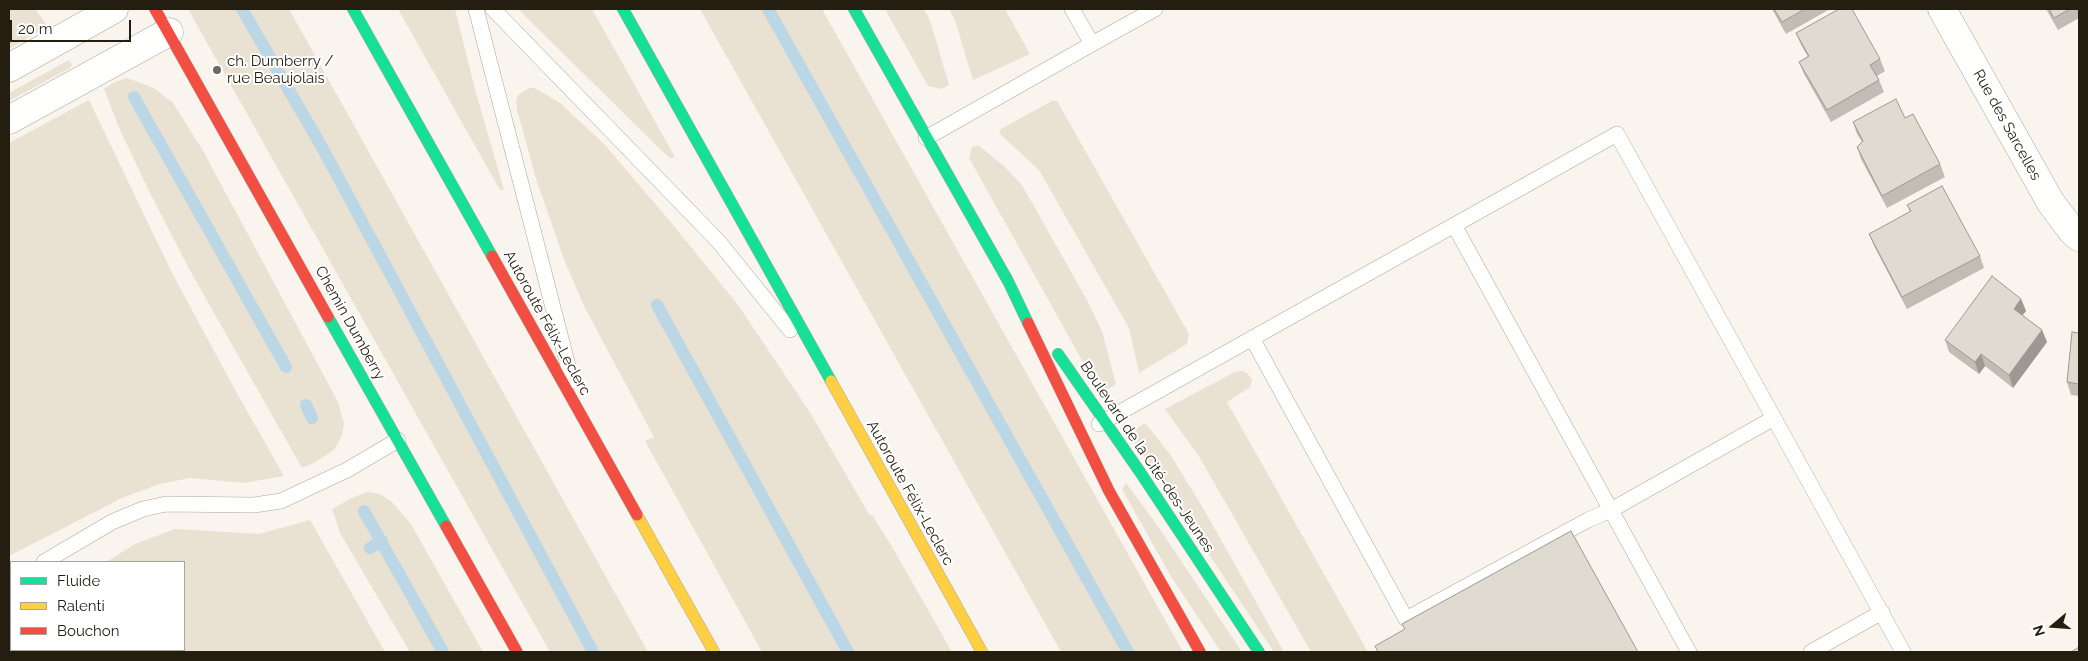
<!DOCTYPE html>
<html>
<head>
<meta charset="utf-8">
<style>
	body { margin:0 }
	#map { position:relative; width:2088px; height:661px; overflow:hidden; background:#f9f5ee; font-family:Raleway,sans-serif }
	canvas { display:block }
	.frame { position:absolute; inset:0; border:10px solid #241e11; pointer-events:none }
	.legend { position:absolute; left:10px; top:561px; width:175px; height:90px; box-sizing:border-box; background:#fff; border:1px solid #a7a5a0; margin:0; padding:6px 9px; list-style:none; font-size:15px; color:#241e11 }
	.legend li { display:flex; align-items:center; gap:10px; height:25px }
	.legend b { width:25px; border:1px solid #a7a5a0 }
	.north { position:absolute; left:2028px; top:601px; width:50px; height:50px; -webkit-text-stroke:4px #fff; paint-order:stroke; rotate:252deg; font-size:14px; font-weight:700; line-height:20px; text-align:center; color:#241e11 }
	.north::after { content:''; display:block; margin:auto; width:18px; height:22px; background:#241e11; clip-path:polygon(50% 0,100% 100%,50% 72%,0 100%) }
	.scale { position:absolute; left:10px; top:20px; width:121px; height:22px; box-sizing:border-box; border:2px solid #241e11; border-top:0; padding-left:6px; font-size:15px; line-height:18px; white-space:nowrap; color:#241e11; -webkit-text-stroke:4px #fff; paint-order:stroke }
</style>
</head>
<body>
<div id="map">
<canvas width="2088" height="661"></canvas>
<div class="frame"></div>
<ul class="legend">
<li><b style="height:6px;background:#16e098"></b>Fluide</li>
<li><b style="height:6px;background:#ffcf43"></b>Ralenti</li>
<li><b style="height:6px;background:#f24e42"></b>Bouchon</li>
</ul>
<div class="north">N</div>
<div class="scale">20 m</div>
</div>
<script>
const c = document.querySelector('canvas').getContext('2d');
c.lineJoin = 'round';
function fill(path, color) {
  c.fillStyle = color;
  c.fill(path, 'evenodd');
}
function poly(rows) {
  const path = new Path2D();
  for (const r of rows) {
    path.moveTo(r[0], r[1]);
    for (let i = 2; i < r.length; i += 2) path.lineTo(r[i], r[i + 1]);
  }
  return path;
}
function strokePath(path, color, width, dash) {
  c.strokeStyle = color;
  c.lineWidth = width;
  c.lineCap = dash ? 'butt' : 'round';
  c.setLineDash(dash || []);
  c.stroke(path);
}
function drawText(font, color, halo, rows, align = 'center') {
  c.font = font + ' Raleway,sans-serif';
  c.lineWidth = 4;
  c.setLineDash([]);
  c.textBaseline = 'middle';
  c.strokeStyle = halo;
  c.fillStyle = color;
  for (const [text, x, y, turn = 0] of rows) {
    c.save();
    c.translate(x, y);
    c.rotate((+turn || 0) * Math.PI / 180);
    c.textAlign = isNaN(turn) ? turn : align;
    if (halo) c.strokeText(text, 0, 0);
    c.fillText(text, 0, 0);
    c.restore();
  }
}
fill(poly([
	[9,9,35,9,46,24,46,27,9,49],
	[188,9,289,9,648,652,550,652],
	[398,9,455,9,476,93,504,190,500,190],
	[518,9,592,9,675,157,670,158,661,150],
	[700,9,822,9,1183,652,1061,652],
	[885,9,924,9,930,20,949,85,942,89,928,86],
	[949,9,1005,9,1030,54,973,80,955,20],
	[69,60,72,65,70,68,9,101,9,93],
	[127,78,154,88,173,103,202,149,338,402,344,423,342,436,334,450,314,463,302,468,188,267,148,189,120,130,104,89,113,83],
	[529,88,535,88,560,103,604,144,669,220,738,305,811,414,870,516,872,515,891,545,952,652,762,652,645,441,654,437,585,308,565,262,537,182,517,110,516,101,518,95],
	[89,100,173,275,234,388,284,476,244,483,190,478,160,484,124,497,9,556,9,143],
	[1052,101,1057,101,1189,334,1187,344,1139,373,1129,328,1039,170,1001,135,999,130],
	[978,145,1004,166,1022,185,1088,302,1102,331,1116,384,1107,390,1097,387,969,158,972,147],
	[1243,371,1248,374,1252,380,1250,387,1227,402,1368,652,1311,652,1200,458,1165,409,1235,372],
	[1145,423,1170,454,1206,513,1284,652,1274,652,1132,439,1133,431],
	[1126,483,1155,522,1242,652,1221,652,1170,575,1122,489],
	[368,492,380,494,392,502,411,524,483,652,410,652,340,533,332,509,354,497],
	[310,520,385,652,9,652,9,616,11,615,11,650,184,650,184,562,106,562,135,544,175,529,259,534]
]), '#e9e1d1');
strokePath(poly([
	[242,9,323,149,593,652],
	[768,9,1128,652],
	[134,97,286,367],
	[657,305,848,652],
	[306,405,312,418],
	[364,511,443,652],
	[370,548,382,541]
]), '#bbd6e5', 12);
const lane = poly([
	[476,9,572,381],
	[493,9,719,242,790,330],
	[1092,44,1155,9],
	[926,138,1092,44,1072,9],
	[1454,225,1689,652],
	[1252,338,1406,619,1588,520,1611,510,1774,418],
	[1099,424,1617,134,1903,652],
	[44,562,112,522,143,509,166,504,254,505,281,501,347,470,398,440],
	[9,582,11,581],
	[1811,652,1882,612]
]);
const street = poly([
	[1942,9,2051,203,2072,231,2079,237],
	[9,68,114,9],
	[9,120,169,32]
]);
const fast = poly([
	[353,9,492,256],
	[623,9,831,381],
	[854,9,1008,281,1028,323],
	[328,317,446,526],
	[1058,354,1140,472,1259,652]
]);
const slow = poly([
	[831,381,982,652],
	[637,515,714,652]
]);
const jam = poly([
	[155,9,328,317],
	[492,256,637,515],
	[1028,323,1109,491,1200,652],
	[446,526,517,652]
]);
strokePath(lane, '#ada79e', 16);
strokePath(street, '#ada79e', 29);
strokePath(fast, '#ada79e', 12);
strokePath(slow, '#ada79e', 12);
strokePath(jam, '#ada79e', 12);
strokePath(lane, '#fefefc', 15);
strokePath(street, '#fefefc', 28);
strokePath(fast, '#16e098', 11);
strokePath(slow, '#ffcf43', 11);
strokePath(jam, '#f24e42', 11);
fill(poly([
	[1772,9,1830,9,1786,34],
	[2046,9,2079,9,2079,18,2058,30],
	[1796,33,1880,59,1885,71,1877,76,1879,80,1884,92,1831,122,1804,74,1799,62,1808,57,1801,45],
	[1853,122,1940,164,1945,177,1887,208,1861,159,1857,147,1862,142,1857,134],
	[1907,205,1980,256,1984,268,1907,309,1874,246,1869,234,1910,212],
	[2021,299,2026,311,2022,315,2042,330,2047,342,2013,388,1985,366,1979,374,1949,352,1945,340],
	[2079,333,2079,396,2071,395,2067,382]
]), '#c1bcb4');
fill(poly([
	[2021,299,2026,311,2018,321,2014,309],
	[2042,330,2047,342,2013,388,2009,375],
	[1981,354,1985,366,1979,374,1975,362]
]), '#9d9992');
const building = poly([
	[1774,9,1805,9,1782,22,1774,9],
	[1839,9,1852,9,1880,59,1870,65,1879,80,1827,110,1799,62,1809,56,1796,33,1839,9],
	[2049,9,2070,9,2054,18,2049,9],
	[1896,99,1905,118,1913,114,1940,164,1882,196,1857,147,1863,141,1853,122,1896,99],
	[1942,186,1980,256,1902,297,1869,234,1911,211,1907,205,1942,186],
	[1992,276,2021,299,2014,309,2042,330,2009,375,1981,354,1975,362,1945,340,1992,276],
	[2072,332,2079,333,2079,384,2067,382,2072,332],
	[1571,531,1638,652,1378,652,1375,646,1405,629,1402,624,1571,531],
	[2079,647,2079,652,2071,652,2079,647]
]);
fill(building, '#e0dbd1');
strokePath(building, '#9d9992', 1);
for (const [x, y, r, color] of [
	[217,70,5,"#6f695e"]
]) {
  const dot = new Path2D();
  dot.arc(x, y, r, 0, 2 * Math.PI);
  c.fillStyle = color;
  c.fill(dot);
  strokePath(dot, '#fff', 2);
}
drawText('15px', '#241e11', '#fff', [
	["ch. Dumberry /",227,61],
	["rue Beaujolais",227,78]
], 'left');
drawText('15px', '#241e11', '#fff', [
	["Rue des Sarcelles",2007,125,61],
	["Chemin Dumberry",350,323,61],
	["Autoroute Félix-Leclerc",547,323,61],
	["Boulevard de la Cité-des-Jeunes",1147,457,56],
	["Autoroute Félix-Leclerc",910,493,61]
]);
</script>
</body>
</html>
